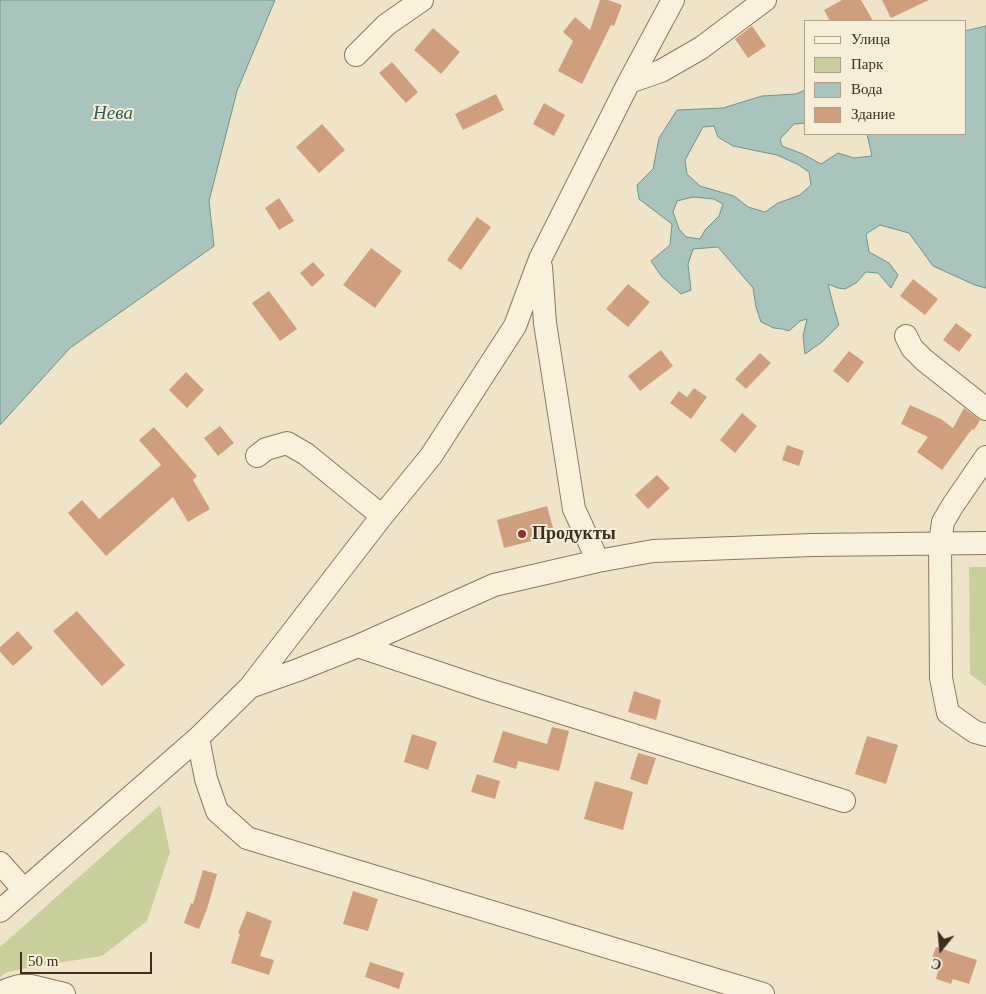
<!DOCTYPE html>
<html>
<head>
<meta charset="utf-8">
<style>
	body { margin:0 }
	#map { position:relative; width:986px; height:994px; overflow:hidden; background:#f0e4c8; font-family:"Times New Roman",serif }
	canvas { display:block }
	.legend { position:absolute; left:804px; top:20px; width:162px; height:115px; box-sizing:border-box; background:#f7eed8; border:1px solid #ada18e; margin:0; padding:6px 9px; list-style:none; font-size:15px; color:#3d2e20 }
	.legend li { display:flex; align-items:center; gap:10px; height:25px }
	.legend b { width:25px; border:1px solid #ada18e }
	.north { position:absolute; left:916px; top:924px; width:50px; height:50px; -webkit-text-stroke:4px #f7eed8; paint-order:stroke; rotate:197deg; font-size:14px; font-weight:700; line-height:20px; text-align:center; color:#3d2e20 }
	.north::after { content:''; display:block; margin:auto; width:18px; height:22px; background:#3d2e20; clip-path:polygon(50% 0,100% 100%,50% 72%,0 100%) }
	.scale { position:absolute; left:20px; top:952px; width:132px; height:22px; box-sizing:border-box; border:2px solid #3d2e20; border-top:0; padding-left:6px; font-size:15px; line-height:18px; white-space:nowrap; color:#3d2e20; -webkit-text-stroke:4px #f7eed8; paint-order:stroke }
</style>
</head>
<body>
<div id="map">
<canvas width="986" height="994"></canvas>
<ul class="legend">
<li><b style="height:6px;background:#faf1dc"></b>Улица</li>
<li><b style="height:14px;background:#c9cf9b"></b>Парк</li>
<li><b style="height:14px;background:#a9c4bc"></b>Вода</li>
<li><b style="height:14px;background:#cf9f7d"></b>Здание</li>
</ul>
<div class="north">С</div>
<div class="scale">50 m</div>
</div>
<script>
const c = document.querySelector('canvas').getContext('2d');
c.lineJoin = 'round';
function fill(path, color) {
  c.fillStyle = color;
  c.fill(path, 'evenodd');
}
function poly(rows) {
  const path = new Path2D();
  for (const r of rows) {
    path.moveTo(r[0], r[1]);
    for (let i = 2; i < r.length; i += 2) path.lineTo(r[i], r[i + 1]);
  }
  return path;
}
function strokePath(path, color, width, dash) {
  c.strokeStyle = color;
  c.lineWidth = width;
  c.lineCap = dash ? 'butt' : 'round';
  c.setLineDash(dash || []);
  c.stroke(path);
}
function drawText(font, color, halo, rows, align = 'center') {
  c.font = font + ' "Times New Roman",serif';
  c.lineWidth = 4;
  c.setLineDash([]);
  c.textBaseline = 'middle';
  c.strokeStyle = halo;
  c.fillStyle = color;
  for (const [text, x, y, turn = 0] of rows) {
    c.save();
    c.translate(x, y);
    c.rotate((+turn || 0) * Math.PI / 180);
    c.textAlign = isNaN(turn) ? turn : align;
    if (halo) c.strokeText(text, 0, 0);
    c.fillText(text, 0, 0);
    c.restore();
  }
}
fill(poly([
	[969,567,986,567,986,686,970,674],
	[160,805,170,852,147,921,102,956,31,967,5,973,0,978,0,947]
]), '#c9cf9b');
const water = poly([
	[0,0,275,0,237,91,209,201,214,246,70,348,0,425,0,0],
	[986,26,986,288,975,285,933,266,909,233,880,225,866,234,869,252,889,263,898,275,891,288,878,273,866,272,856,283,845,289,838,288,828,284,834,308,839,325,822,342,805,354,803,336,807,319,800,321,789,331,782,329,774,328,761,322,756,307,753,288,718,247,693,249,688,264,691,290,681,294,662,277,651,261,670,245,672,224,639,199,637,185,653,169,659,138,677,110,723,108,762,96,796,94,805,90,805,123,794,124,780,139,782,146,803,154,821,164,838,153,854,158,872,156,867,134,965,134,965,31,986,26],
	[714,126,718,137,733,146,777,155,797,164,809,172,811,185,800,195,778,203,765,212,748,207,734,196,700,186,687,174,685,160,703,127,714,126],
	[693,197,714,199,723,204,719,216,705,230,700,239,686,237,679,229,673,212,677,201,693,197]
]);
fill(water, '#a9c4bc');
strokePath(water, '#6f938a', 1);
fill(poly([
	[600,0,608,0,622,5,614,26,611,25,582,84,558,71,573,41,563,32,575,17,590,30],
	[842,0,861,0,873,21,830,21,824,10],
	[882,0,929,0,891,18],
	[752,26,766,46,748,58,735,39],
	[433,28,460,52,441,74,414,50],
	[392,62,418,92,406,103,379,73],
	[496,94,504,110,463,130,455,114],
	[544,103,565,115,554,136,533,124],
	[322,124,345,150,319,173,296,147],
	[279,198,294,221,279,230,265,208],
	[477,217,491,227,461,270,447,260],
	[371,248,402,271,375,308,343,285],
	[313,262,325,275,312,287,300,273],
	[913,279,938,299,925,315,900,296],
	[628,284,650,302,628,327,606,309],
	[269,291,297,329,280,341,252,303],
	[956,323,972,335,959,352,943,340],
	[661,350,673,366,640,391,628,376],
	[849,351,864,362,848,383,833,371],
	[760,353,771,363,746,389,735,379],
	[186,372,204,390,187,408,169,390],
	[694,388,707,397,691,419,670,403,679,391,687,397],
	[910,405,941,419,953,428,964,408,980,420,974,430,972,429,942,470,917,452,928,437,901,424],
	[742,413,757,426,735,453,720,440],
	[220,426,234,443,218,456,204,438],
	[154,427,197,476,193,480,210,509,188,522,173,497,106,556,68,513,82,500,99,519,161,465,139,440],
	[787,445,804,451,799,466,782,460],
	[657,475,670,488,648,509,635,495],
	[547,506,555,535,504,548,497,520],
	[77,611,125,665,102,686,53,631],
	[18,631,33,648,13,666,0,652,0,647],
	[634,691,661,700,656,720,628,712],
	[552,727,569,731,559,771,518,761,516,769,493,762,503,731,547,744],
	[412,734,437,742,428,770,404,762],
	[867,736,898,745,886,784,855,774],
	[638,753,656,758,647,785,630,779],
	[477,774,500,781,495,799,471,792],
	[595,781,633,792,623,830,584,819],
	[203,870,217,874,207,909,199,929,184,923,191,903,193,904],
	[353,891,378,899,368,931,343,924],
	[247,911,272,921,260,956,274,960,269,975,231,963,240,934,238,933],
	[936,947,977,960,969,984,953,979,951,984,936,979,938,971,934,969,936,962,931,960],
	[370,962,404,973,399,989,365,977]
]), '#cf9f7d');
const minor = poly([
	[356,55,386,25,422,0],
	[629,82,661,71,701,48,765,0],
	[541,267,545,323,574,509,598,561],
	[906,336,912,348,924,360,986,409],
	[257,456,266,449,287,443,306,454,382,516],
	[986,457,953,505,943,522,940,543,941,678,948,713,975,732,986,735],
	[358,646,486,689,844,801],
	[250,687,298,670,358,646,494,585,598,561,653,551,812,545,986,543],
	[198,738,206,779,217,811,247,838,763,994],
	[0,863,24,890],
	[0,911,198,738,250,687,382,516,431,456,515,326,540,259,629,82,673,0],
	[0,993,9,989,19,986,31,986,64,994]
]);
strokePath(minor, '#8d765c', 24);
strokePath(minor, '#faf1dc', 22);
for (const [x, y, r, color] of [
	[522,534,5,"#9e2a2b"]
]) {
  const dot = new Path2D();
  dot.arc(x, y, r, 0, 2 * Math.PI);
  c.fillStyle = color;
  c.fill(dot);
  strokePath(dot, '#f7eed8', 2);
}
drawText('bold 18px', '#3d2e20', '#f7eed8', [
	["Продукты",532,534]
], 'left');
drawText('italic 19px', '#2f5d5a', '#f7eed8', [
	["Нева",113,114]
]);
</script>
</body>
</html>
